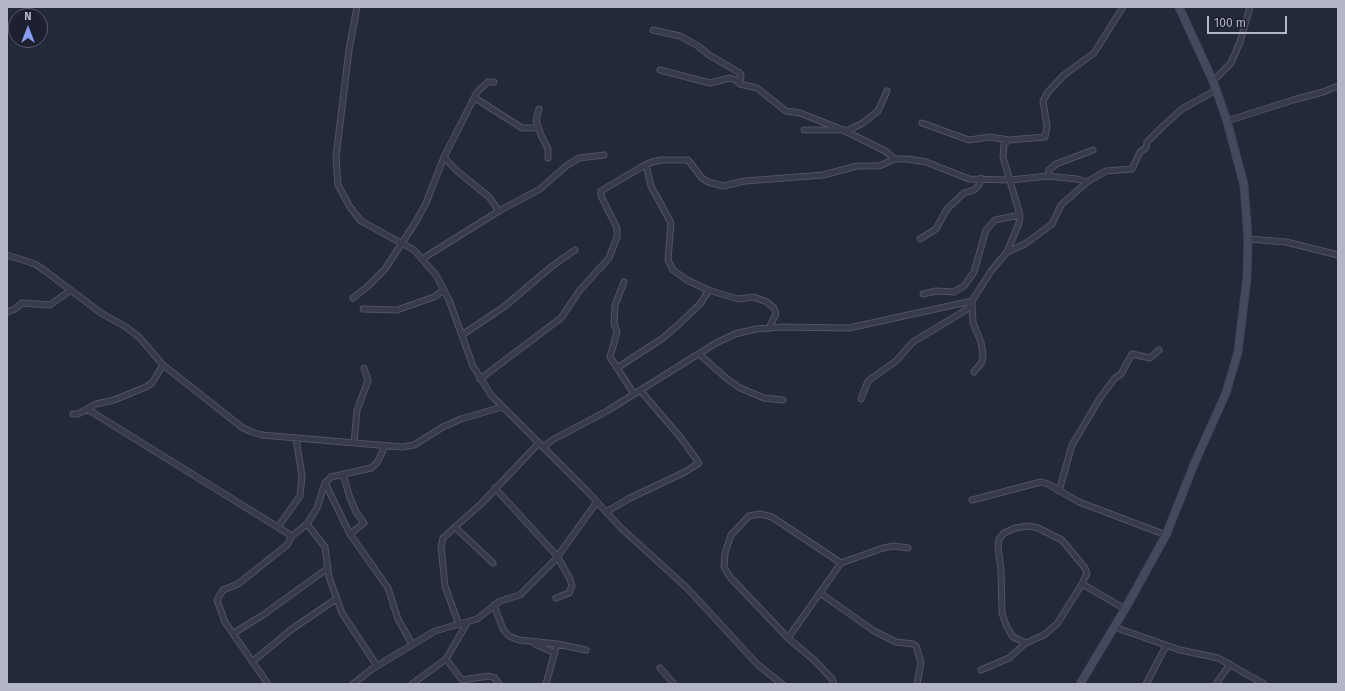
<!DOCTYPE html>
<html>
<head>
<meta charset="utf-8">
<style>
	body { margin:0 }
	#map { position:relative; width:1345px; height:691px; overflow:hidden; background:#23283b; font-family:"Fira Sans",sans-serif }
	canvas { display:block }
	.frame { position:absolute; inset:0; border:8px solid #b2b6c7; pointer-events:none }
	.north { position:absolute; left:8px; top:8px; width:40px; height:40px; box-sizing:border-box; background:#1c2030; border:1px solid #585c6c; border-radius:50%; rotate:0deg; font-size:11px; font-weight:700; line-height:16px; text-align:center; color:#b2b6c7 }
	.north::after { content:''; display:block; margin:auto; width:14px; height:18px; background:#899df5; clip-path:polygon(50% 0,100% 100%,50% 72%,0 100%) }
	.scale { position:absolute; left:1207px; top:16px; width:80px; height:18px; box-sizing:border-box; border:2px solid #b2b6c7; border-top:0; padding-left:5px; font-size:12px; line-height:14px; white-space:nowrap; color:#b2b6c7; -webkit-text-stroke:3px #1c2030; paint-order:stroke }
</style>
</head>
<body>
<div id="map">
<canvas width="1345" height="691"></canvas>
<div class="frame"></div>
<div class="north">N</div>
<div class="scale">100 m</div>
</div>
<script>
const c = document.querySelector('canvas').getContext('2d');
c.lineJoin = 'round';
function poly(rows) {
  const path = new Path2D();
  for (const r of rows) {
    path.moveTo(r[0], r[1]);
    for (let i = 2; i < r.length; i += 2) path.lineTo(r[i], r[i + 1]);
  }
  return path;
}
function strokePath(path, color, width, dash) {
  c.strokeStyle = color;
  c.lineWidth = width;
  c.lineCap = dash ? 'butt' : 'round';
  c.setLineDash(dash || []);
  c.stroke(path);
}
const street = poly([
	[357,7,349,50,336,157,338,185,350,207,361,221,414,250,436,275,449,300,473,366,491,395,586,490,621,528,687,588,758,665,782,684],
	[653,30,680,36,698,46,709,55,740,73,741,76,740,84],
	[660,70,710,83,730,78,736,80,740,84,757,88,786,111,800,113,843,130,885,151,895,159],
	[1213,81,1231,63,1240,42,1250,7],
	[475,98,522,128,538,128],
	[539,109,536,120,541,135,548,149,548,158],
	[1227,121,1293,100,1323,92,1338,86],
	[922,123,969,140,990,137,1009,140],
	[804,130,849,130,863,123,878,111,887,91],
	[444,157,456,170,489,197,499,211],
	[646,165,651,186,671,223,668,260,673,270,687,280,708,290,738,299,754,297,767,302,774,308,776,314,769,328],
	[1048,176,1049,170,1056,164,1093,150],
	[920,239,936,229,947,209,964,193,974,190,979,185,981,178],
	[1248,239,1286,242,1338,255],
	[1007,252,1025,244,1052,224,1061,205,1087,182,1106,171,1132,169,1140,152,1146,148,1147,142,1163,126,1182,109,1216,90],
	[7,255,35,264,44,270,101,313,126,327,139,337,163,365,243,428,252,432,262,435,402,447,414,445,443,427,461,419,502,407],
	[422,259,499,211,540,189,566,166,579,158,604,155],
	[624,282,615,305,614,324,617,332,610,357,634,394],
	[923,294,936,291,954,292,964,286,974,272,986,230,995,220,1020,215],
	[353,298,367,287,385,269,415,223,426,203,444,157,477,92,488,82,494,82],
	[972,304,973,323,981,342,983,355,982,362,974,372],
	[363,309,397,310,434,297,444,290],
	[7,312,15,309,22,303,50,305,71,290],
	[462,335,505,306,551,267,575,250],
	[699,354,726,378,740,388,764,398,783,400],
	[617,368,663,338,678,325,700,304,709,290],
	[480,379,561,318,580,290,609,258,617,237,617,228,601,196,601,191,643,166,652,162,661,160,688,160,702,178,708,182,723,186,745,181,823,175,857,166,879,166,895,159,908,159,926,162,969,179,1010,180,1048,176,1077,179,1087,182],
	[861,399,868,381,896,361,913,342,966,310,972,304,972,301],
	[87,409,292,536],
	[73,414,78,414,96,404,114,400,146,387,152,383,163,365],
	[354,443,357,410,368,381,364,368],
	[543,447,554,439,607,411,716,343,735,334,756,329,781,327,849,328,972,301,991,271,1007,252,1019,223,1020,215,1003,157,1004,144,1009,140,1045,137,1047,126,1043,101,1048,92,1064,75,1094,53,1123,7],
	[343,474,350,498,356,512,364,523,350,534],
	[325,483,350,534,388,588,398,619,412,644],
	[495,488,557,556,570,579,572,586,569,593,556,598],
	[1059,491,1072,445,1100,398,1115,378,1121,374,1132,354,1150,358,1159,350],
	[972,500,1041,482,1048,484,1079,502,1166,535],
	[606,512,630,498,685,472,699,463,681,438,640,390],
	[307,524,325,547,329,577,342,613,377,666],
	[278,527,300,496,302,476,296,438],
	[455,527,493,563],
	[820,593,874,631,896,642,913,644,916,646,921,663,917,684],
	[494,605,503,629,509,636,519,640,557,644,586,650],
	[459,625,445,586,441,546,443,538,482,503,538,444],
	[1114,627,1180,650,1218,658,1264,684],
	[234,633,263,615,328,568],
	[788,638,841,563],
	[1026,643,1013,637,1006,625,1002,613,1001,571,998,546,999,539,1004,533,1015,528,1028,526,1038,528,1062,540,1085,568,1087,573,1082,584],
	[535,644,555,653],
	[446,659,462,680,489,676,495,678,499,684],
	[252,662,292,629,336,599],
	[660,668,674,684],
	[981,670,1009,658,1026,643,1044,635,1051,629,1057,624,1082,584,1125,609],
	[268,684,225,622,217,600,223,590,238,584,287,545,292,536,307,524,317,508,325,483,331,477,371,468,377,463,385,446],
	[353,684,372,669,435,631,477,619,500,601,520,595,555,560,596,503],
	[412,684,446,659,467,623],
	[546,684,557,644],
	[834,684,832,679,814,660,788,638,730,577,724,567,725,553,731,535,749,516,760,514,772,517,841,563,883,548,894,546,908,548],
	[1146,684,1166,646],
	[1216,684,1230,664]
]);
const secondary = poly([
	[1080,684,1125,609,1166,535,1195,462,1226,393,1238,352,1247,277,1248,239,1244,185,1227,121,1213,81,1179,7]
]);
strokePath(street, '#4f5363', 7);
strokePath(secondary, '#404454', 9);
strokePath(street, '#373b4b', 5);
strokePath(secondary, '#45495e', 7);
</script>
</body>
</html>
